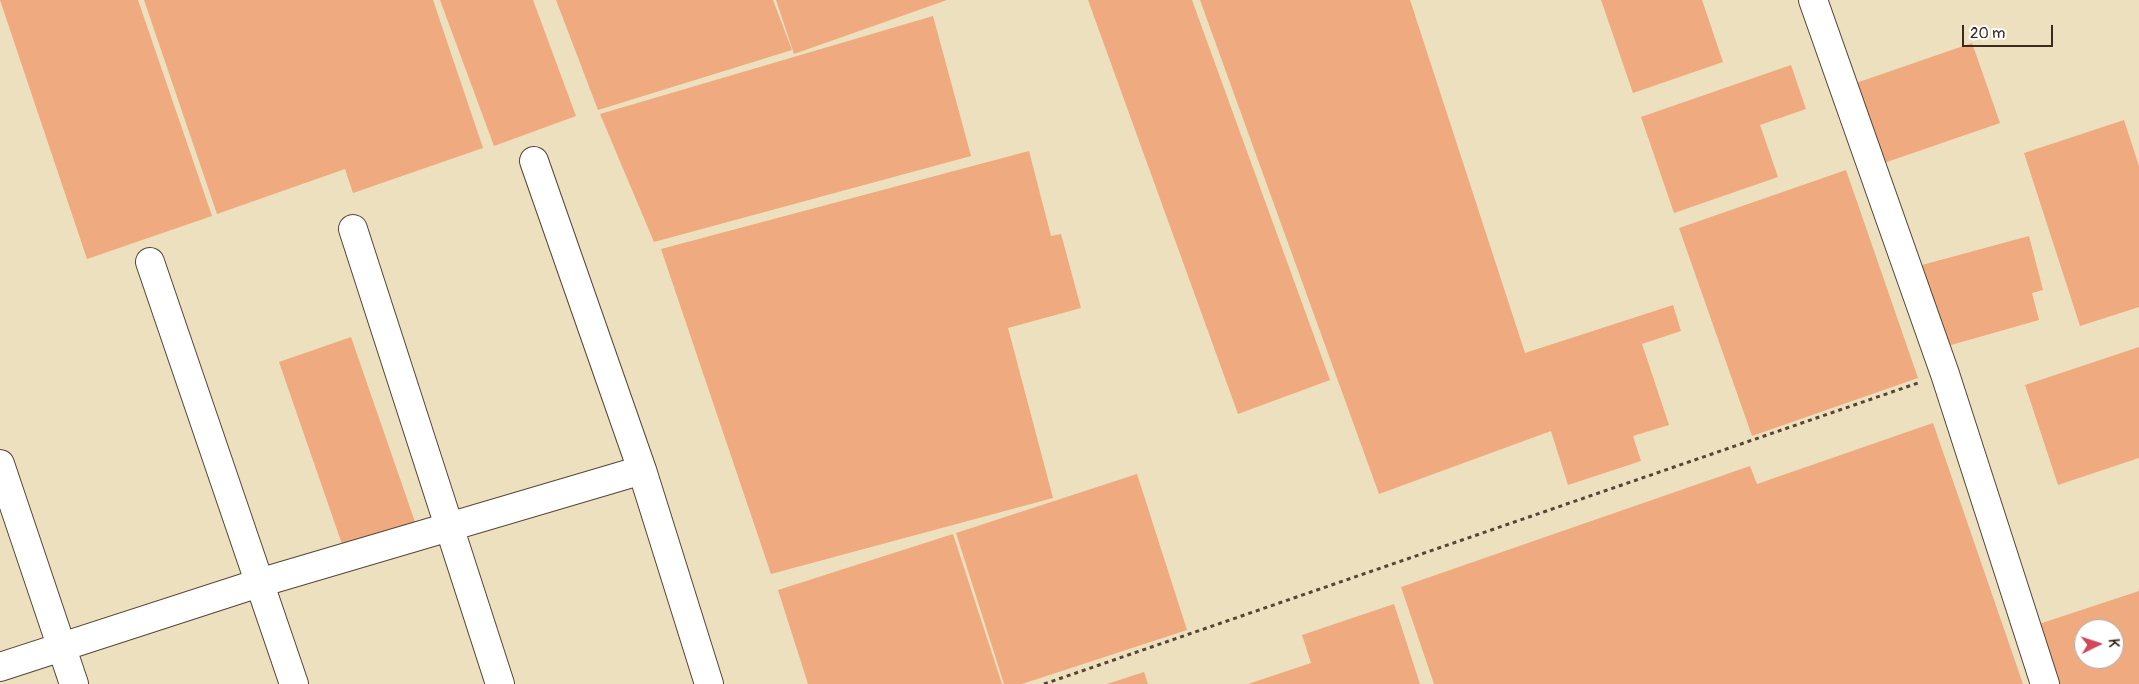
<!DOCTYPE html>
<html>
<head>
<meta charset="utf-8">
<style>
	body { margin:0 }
	#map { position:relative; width:2139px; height:684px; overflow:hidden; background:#ede0be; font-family:Pangolin,sans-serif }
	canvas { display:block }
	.north { position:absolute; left:2074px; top:619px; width:50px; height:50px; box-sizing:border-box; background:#fff; border:1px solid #b1aaa5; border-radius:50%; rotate:86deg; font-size:14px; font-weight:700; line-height:20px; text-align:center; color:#3b2a1e }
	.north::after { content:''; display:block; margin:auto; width:18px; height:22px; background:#d1495b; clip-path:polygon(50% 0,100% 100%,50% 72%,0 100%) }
	.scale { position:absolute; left:1962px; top:25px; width:91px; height:22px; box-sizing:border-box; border:2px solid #3b2a1e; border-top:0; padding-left:6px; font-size:15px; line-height:18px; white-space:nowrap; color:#3b2a1e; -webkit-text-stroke:4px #fff; paint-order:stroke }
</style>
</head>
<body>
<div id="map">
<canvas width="2139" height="684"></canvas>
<div class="north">K</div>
<div class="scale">20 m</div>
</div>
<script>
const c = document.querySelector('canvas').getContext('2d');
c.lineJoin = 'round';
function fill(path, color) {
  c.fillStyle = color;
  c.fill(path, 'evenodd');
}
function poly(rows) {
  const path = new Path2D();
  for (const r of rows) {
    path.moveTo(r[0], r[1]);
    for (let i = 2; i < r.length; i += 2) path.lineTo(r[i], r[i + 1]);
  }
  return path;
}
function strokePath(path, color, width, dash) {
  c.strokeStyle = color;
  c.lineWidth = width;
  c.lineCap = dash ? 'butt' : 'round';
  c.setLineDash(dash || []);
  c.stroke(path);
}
fill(poly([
	[0,0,138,0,212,216,87,259],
	[144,0,433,0,483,148,353,193,345,169,217,214],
	[440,0,533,0,576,116,494,146],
	[556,0,773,0,792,50,598,110],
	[776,0,947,0,794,54],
	[1088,0,1192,0,1330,380,1238,414],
	[1200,0,1410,0,1525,353,1673,305,1681,331,1642,344,1669,425,1633,436,1641,461,1568,485,1551,431,1379,494],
	[1601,0,1702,0,1723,62,1633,93],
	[933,16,971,156,654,242,600,114],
	[1972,43,2000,123,1884,163,1856,83],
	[1791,65,1806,109,1760,125,1778,177,1674,213,1641,117],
	[2124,120,2139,166,2139,307,2080,326,2024,153],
	[1029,151,1051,236,1061,234,1081,308,1008,328,1053,498,771,574,661,249],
	[1846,170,1918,378,1752,436,1679,228],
	[2029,236,2043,290,2032,293,2039,320,1944,347,1922,265],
	[351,337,415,522,343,547,279,362],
	[2139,347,2139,458,2058,485,2025,385],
	[1933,423,2023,684,1434,684,1401,587,1750,466,1757,484],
	[1137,474,1187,630,1022,684,1004,684,956,533],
	[953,534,1002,684,808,684,778,590],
	[2139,591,2139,684,2055,684,2036,625],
	[2084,629,2114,629,2114,659,2084,659],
	[1394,604,1420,684,1248,684,1311,663,1302,635],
	[1144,672,1148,684,1107,684]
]), '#efaa7f');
const minor = poly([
	[1813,0,1945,374,2045,684],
	[534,161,642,470,709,684],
	[353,229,500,684],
	[150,262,294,684],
	[0,464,74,684],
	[0,667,259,583,642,470]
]);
strokePath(minor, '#564536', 30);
strokePath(poly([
	[1044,684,1918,383]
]), '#564536', 3, [4, 4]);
strokePath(minor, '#fff', 28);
</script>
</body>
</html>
